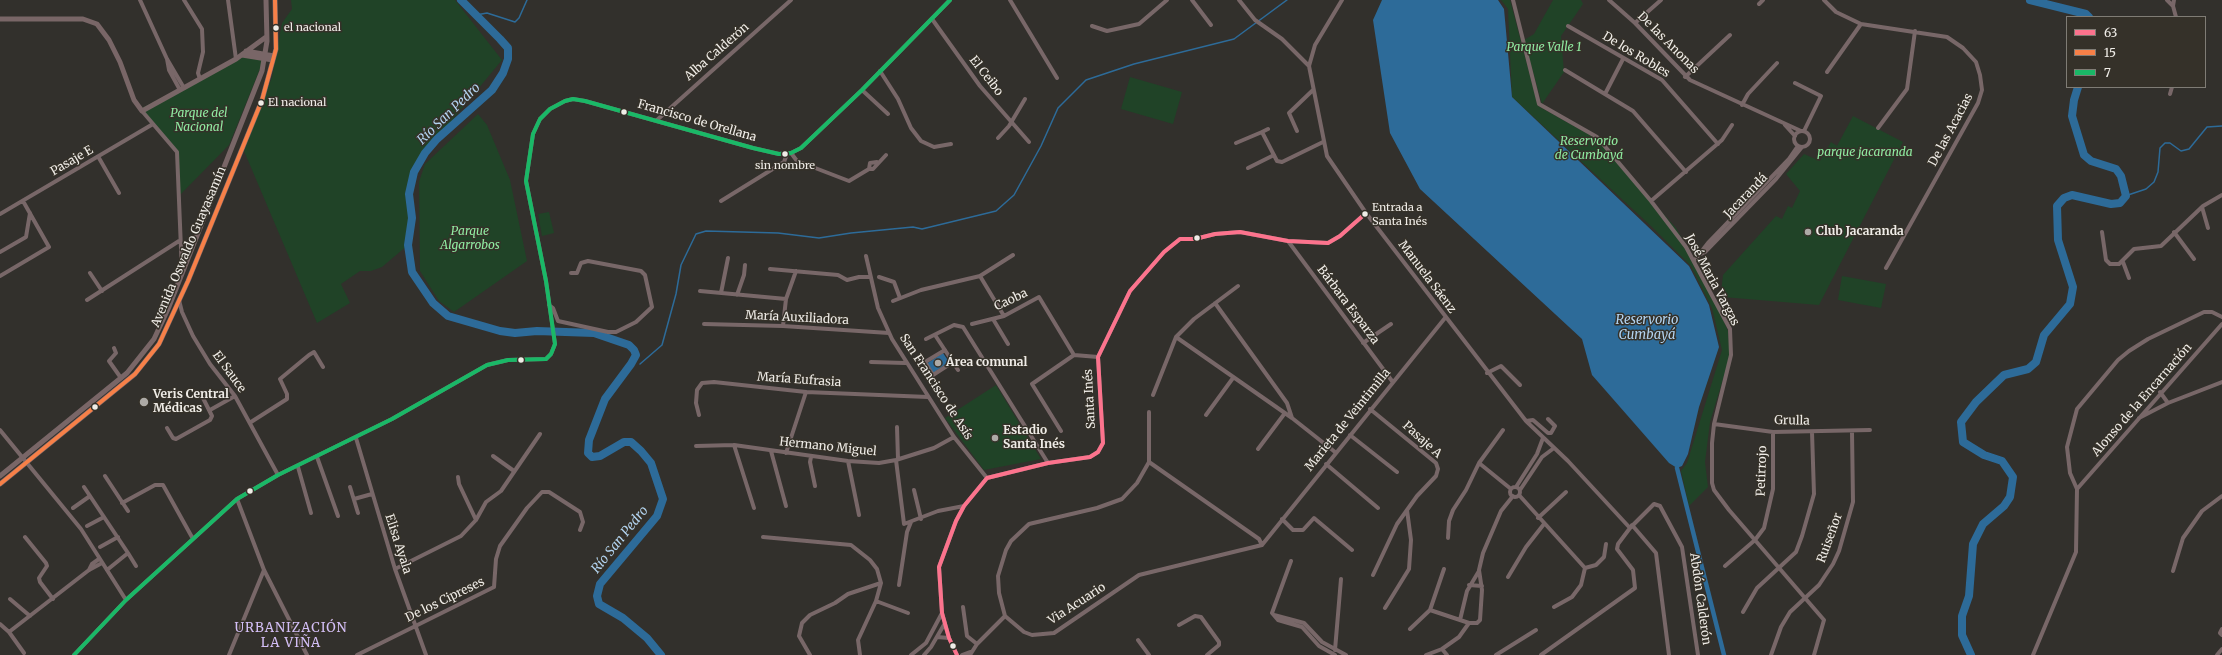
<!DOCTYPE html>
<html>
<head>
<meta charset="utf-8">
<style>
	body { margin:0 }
	#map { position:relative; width:2222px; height:655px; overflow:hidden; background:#32302c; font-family:Merriweather,serif }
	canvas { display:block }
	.legend { position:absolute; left:2066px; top:16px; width:140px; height:72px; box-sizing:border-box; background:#353129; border:1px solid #7f7c75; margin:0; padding:5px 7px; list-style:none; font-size:12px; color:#efece7 }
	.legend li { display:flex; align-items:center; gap:8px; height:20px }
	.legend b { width:20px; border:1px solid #7f7c75 }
</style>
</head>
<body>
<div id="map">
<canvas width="2222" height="655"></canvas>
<ul class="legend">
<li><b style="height:5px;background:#fc738d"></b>63</li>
<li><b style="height:5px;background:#f78048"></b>15</li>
<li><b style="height:5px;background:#1ab867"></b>7</li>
</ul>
</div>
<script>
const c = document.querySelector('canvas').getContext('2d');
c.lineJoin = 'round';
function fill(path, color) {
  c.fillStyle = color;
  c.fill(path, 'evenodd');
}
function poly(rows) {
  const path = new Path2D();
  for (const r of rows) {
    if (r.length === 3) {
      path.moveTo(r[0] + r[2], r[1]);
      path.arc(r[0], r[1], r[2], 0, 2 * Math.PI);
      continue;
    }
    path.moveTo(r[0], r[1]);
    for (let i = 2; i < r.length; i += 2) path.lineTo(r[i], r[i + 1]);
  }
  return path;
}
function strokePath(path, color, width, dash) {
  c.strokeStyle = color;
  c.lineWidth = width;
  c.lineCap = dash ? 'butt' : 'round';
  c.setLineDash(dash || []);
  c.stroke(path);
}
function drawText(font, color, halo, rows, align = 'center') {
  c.font = font + ' Merriweather,serif';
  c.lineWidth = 3;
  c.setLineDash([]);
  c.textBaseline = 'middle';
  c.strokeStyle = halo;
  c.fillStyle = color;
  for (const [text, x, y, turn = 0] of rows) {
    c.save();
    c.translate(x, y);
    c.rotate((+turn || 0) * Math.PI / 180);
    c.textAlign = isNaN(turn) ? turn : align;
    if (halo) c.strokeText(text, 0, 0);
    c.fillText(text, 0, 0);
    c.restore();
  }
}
fill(poly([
	[291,0,455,0,502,60,425,153,414,172,409,194,412,218,408,245,382,267,371,271,360,271,341,284,350,303,317,323,244,151,272,77,282,23,292,9],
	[1501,0,1510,0,1538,106,1597,139,1676,228,1702,273,1728,331,1730,356,1710,422,1705,462,1708,487,1689,506,1681,471,1687,463,1722,350,1712,308,1691,266,1652,227,1512,97,1508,9],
	[1553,0,1581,0,1583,4,1561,36,1564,72,1542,104,1524,40,1534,34],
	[242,55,264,59,229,145,179,196,177,151,140,109],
	[1130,77,1182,92,1173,124,1121,109],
	[478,114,487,125,510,180,527,261,454,312,439,301,420,271,419,182,425,164],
	[1853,116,1903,142,1819,305,1723,297,1721,292,1723,275,1776,216,1782,219,1788,206,1792,208,1800,191,1786,174,1804,154,1820,161,1831,142,1837,146],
	[549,212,554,233,542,236,538,214],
	[1842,276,1886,284,1881,308,1838,300],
	[996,385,1041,459,984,470,945,418]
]), '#204327');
fill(poly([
	[1382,0,1498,0,1504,9,1512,97,1689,266,1709,305,1719,347,1699,407,1688,454,1682,466,1677,468,1669,463,1592,375,1582,339,1420,189,1390,133,1373,20],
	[943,353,949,362,933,373,926,364]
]), '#2d6b99');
strokePath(poly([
	[476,15,487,13,515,22,519,18,527,0],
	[2122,197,2146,189,2154,182,2158,172,2160,148,2165,143,2170,143,2181,151,2189,149,2207,127,2222,126],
	[640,364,662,345,676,294,681,265,696,234,706,231,778,233,819,238,851,233,913,227,922,229,996,211,1014,195,1041,146,1058,108,1086,80,1134,64,1234,39,1287,0]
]), '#2d6b99', 1.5);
strokePath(poly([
	[1677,468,1724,655]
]), '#2d6b99', 4.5);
strokePath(poly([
	[461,0,500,39,508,48,508,59,503,73,492,90,437,139,425,153,414,172,409,194,412,218,408,245,412,272,433,303,448,316,500,331,515,333,537,331,594,333,629,345,634,350,636,355,631,364,605,399,589,440,588,453,592,457,600,456,624,442,631,442,641,451,651,463,663,499,657,516,600,584,597,596,599,604,623,618,647,638,661,655],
	[2030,0,2086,14,2089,17],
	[1971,655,1962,635,1962,616,1969,596,1973,544,1983,524,2004,506,2010,497,2013,477,2002,461,1984,455,1963,442,1961,422,1976,402,2004,375,2028,369,2036,362,2044,335,2070,304,2073,287,2058,240,2057,206,2064,198,2072,195,2111,204,2120,203,2126,196,2121,176,2116,169,2091,161,2084,155,2072,116,2074,100,2078,87]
]), '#2d6b99', 8);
strokePath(poly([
	[140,0,167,59,184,88],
	[184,0,202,29,203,52,198,73,200,79],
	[228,0,236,59],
	[1010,0,1057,78],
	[1192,0,1211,25],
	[1239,0,1255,20,1282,39,1309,66],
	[1342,0,1315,45,1309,66,1327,156,1366,213,1526,421,1568,461,1630,528],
	[1513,0,1539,104,1597,137,1651,201,1686,247,1730,329,1731,355,1714,424,1712,443,1712,483,1714,490,1729,510,1824,620,1814,655],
	[1609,0,1635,23,1690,80,1801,131],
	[1824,0,1836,12,1861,24,1947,37,1963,48,1976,62,1980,75,1982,90,1978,103,1886,268],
	[2167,0,2173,6],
	[2174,0,2173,6,2176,17],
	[1759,4,1763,0],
	[932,19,980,86,1029,142],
	[1635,23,1661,0],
	[1092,26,1107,31,1139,24,1167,0],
	[1568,26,1662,80,1718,144],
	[167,59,169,70,180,90],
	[1565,70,1633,111,1686,172],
	[880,71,898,99,911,128,921,141,934,147,951,144],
	[1827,72,1861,24],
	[1685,77,1730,35],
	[1795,83,1821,96,1804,131],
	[862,90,888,114],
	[1605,94,1623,59],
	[2170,94,2172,87],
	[1742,105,1748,94,1777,63],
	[142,111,177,152,182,273],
	[657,120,791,0],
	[1785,125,1795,136],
	[1878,128,1907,89,1915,31],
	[1268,129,1262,132,1277,161,1282,162,1323,142],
	[1297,131,1289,113,1313,90],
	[1802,139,8],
	[998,138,1009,126,1025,99],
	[1236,143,1262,132],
	[791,153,797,161,849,181,869,169,873,169,886,155],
	[99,158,119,193],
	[1248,168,1274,155],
	[869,169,870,163,877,162],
	[721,201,784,162,787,154],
	[1651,201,1722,140,1732,125],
	[2202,207,2208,228],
	[0,214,153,124],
	[2102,232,2106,260,2110,264,2119,264,2134,249,2161,246,2203,206,2222,195],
	[2174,232,2194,259],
	[1288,241,1392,381],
	[0,252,26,237,30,213],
	[1701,254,1705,252,1776,179,1802,147],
	[866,256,878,308,892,339,954,437,987,478],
	[1694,261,1708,243,1789,159,1798,146],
	[2123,262,2129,278],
	[770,269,838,275,847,280,859,277,870,277],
	[90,273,102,291],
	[0,276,49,247,23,201],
	[980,276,1013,255],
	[879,277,894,282,900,298],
	[700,291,786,299],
	[721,293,728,258],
	[737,295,744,275,745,265],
	[87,300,179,241],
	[179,300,182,312,193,336,210,364,235,396,278,475],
	[893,301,921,290,980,276,1004,316],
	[1215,303,1287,403,1292,418],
	[549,305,553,308,558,321,608,332,616,332,636,322,652,307,645,275,641,271,588,261,581,263,577,273,571,273],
	[993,319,1008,344],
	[704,324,783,326,889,333],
	[972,324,1004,316,1039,297,1074,355],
	[783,326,786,299,796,271],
	[935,335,958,370],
	[1176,337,1292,418,1335,452],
	[926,339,954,325,963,327,1048,463],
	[1363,343,1391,324],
	[114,348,116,353,109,361,121,378],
	[945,350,925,362,933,375,953,362],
	[871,362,905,363],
	[1487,373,1501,366,1520,385],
	[2160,392,2168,403],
	[1153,395,1176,337,1194,319,1238,286],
	[1370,409,1436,463,1438,469,1436,476,1417,496,1397,524,1373,575],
	[210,410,235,396],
	[1149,412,1149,462,1137,483,1122,499,1097,508,1029,524,1011,541,1006,550,998,576,999,593,1005,616,1024,632,1032,635,1054,633,1139,575,1262,545],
	[699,415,696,403,697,390,702,383,714,382,806,392,928,397],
	[1206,415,1233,378],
	[2139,418,2168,403,2222,382],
	[1526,421,1533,420,1548,433,1551,433,1555,426,1548,419],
	[251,422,287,399,287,394,280,379,309,355,314,352,323,367],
	[1714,424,1773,432,1870,430],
	[897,427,898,459],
	[167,428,173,438,176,439,210,420,212,416,203,398],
	[0,430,81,529,126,600],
	[1061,431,1032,384,1074,355,1098,357],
	[1350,435,1397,472],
	[356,438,395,569,426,655],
	[734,445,754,508],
	[696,446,734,445,848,461,879,463,896,460,934,448,954,437],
	[1258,449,1285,413],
	[771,451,786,506],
	[786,453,806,392],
	[493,456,514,471],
	[317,457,338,516],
	[811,457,810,462,815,486],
	[896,460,904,524,938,511,964,506],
	[848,461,859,515],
	[1149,462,1259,539,1262,545],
	[1479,463,1511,489],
	[1326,464,1378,508],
	[298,467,311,513],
	[105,476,128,511],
	[458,477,459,484,476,520],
	[84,487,128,553,107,570],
	[350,487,358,513],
	[1516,487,1537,454,1543,438],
	[1515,492,5],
	[2077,489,2222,324],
	[914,490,921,519],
	[1520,490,1542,457,1554,448],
	[1519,495,1585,568],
	[237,499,264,570,307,655],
	[354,499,372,494],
	[122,503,155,485,163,485,193,539],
	[73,508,90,496],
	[1538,518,1566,492],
	[1282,519,1293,530,1303,530,1314,518,1352,550],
	[1632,525,1656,553,1669,655],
	[87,526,104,517],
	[25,537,46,563,47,566,39,578,40,582,53,599],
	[763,537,851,545,870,560,877,569,881,583,876,601,858,640,860,655],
	[1448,538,1449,521,1453,510,1466,490,1479,463,1503,430],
	[1262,545,1445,318],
	[100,547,118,537],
	[128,553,136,566],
	[1291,561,1272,613,1278,620,1302,627,1319,646,1335,655],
	[1725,566,1755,540,1764,528,1773,489,1773,432],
	[395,569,461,536,476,520,486,502,501,491,540,434],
	[1444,569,1430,610,1469,623],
	[89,570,92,564,99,559],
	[2173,571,2183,538,2202,511,2222,496],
	[1508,577,1526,547,1544,524],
	[899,585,907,532,911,522],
	[1469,585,1482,586],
	[10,599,30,616],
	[876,601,908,613],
	[963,607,967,636,977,644],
	[1554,607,1572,597,1581,585,1585,568,1596,565,1604,557,1606,544],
	[1385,608,1409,569,1411,540,1407,510],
	[1743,612,1757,588,1796,552,1802,536,1814,494,1812,432],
	[1274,615,1304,623,1322,642,1346,655],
	[1460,620,1467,591,1479,571],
	[0,624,9,632,89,570,102,563],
	[1179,625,1195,616,1201,617,1219,642,1219,645,1207,655],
	[1410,629,1430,610],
	[2222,629,2220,633,2222,635],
	[9,632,24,653],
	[937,637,949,638],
	[1138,640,1149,655],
	[1442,649,1447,655],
	[1335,650,1341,579],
	[74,655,126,600,237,499,278,475,392,419,487,365,508,360,546,359,551,354,555,344,546,281,526,181,533,134,540,119,550,109,565,101,573,99,585,101,753,148,779,154,791,153,801,148,862,90,950,0],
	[229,655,264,570],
	[357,655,494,587,496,559,500,546,527,508,542,492,549,492,580,512,583,522,580,530],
	[810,655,799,636,802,623,810,615,835,603,848,594,881,583],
	[911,655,926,643,942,613],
	[924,655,931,647,945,623],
	[957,655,949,638,942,613,939,567,956,521,964,506,987,478,1048,463,1090,457,1098,452,1103,443,1098,357,1130,291,1164,252,1180,239,1195,239,1215,234,1240,232,1288,241,1328,243,1340,236,1366,213],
	[962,655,970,652],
	[970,655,977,644,1005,616],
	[1426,655,1442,649,1459,637,1469,623,1477,623,1480,620,1482,590,1479,570,1483,553,1501,511,1513,496],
	[1496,655,1536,630],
	[1541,655,1635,588,1633,570,1617,549,1618,544,1630,528,1654,504,1660,506,1682,547,1698,655],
	[1771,655,1781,627,1790,612,1819,585,1833,564,1839,551,1853,502,1852,432],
	[2033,655,2076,552,2077,489,2070,473,2067,447,2077,409,2118,360,2129,351,2148,339,2204,312,2212,312,2222,317],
	[2217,655,2222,649]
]), '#786768', 4);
strokePath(poly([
	[0,19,83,19,97,24,109,40,120,62,134,100,142,111,236,59,266,37],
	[246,51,274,56],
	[242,55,273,60],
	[0,476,127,373,154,339,168,309,262,71,267,41,266,0],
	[0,484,135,374,159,344,188,281,262,100,276,49,275,0]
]), '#796667', 5);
strokePath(poly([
	[957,655,949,638,942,613,939,567,956,521,964,506,987,478,1048,463,1090,457,1098,452,1103,443,1098,357,1130,291,1164,252,1180,239,1195,239,1215,234,1240,232,1288,241,1328,243,1340,236,1366,213]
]), '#fc738d', 4);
strokePath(poly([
	[0,484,135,374,159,344,188,281,262,100,276,49,275,0]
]), '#f78048', 4);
strokePath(poly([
	[74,655,126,600,237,499,278,475,392,419,487,365,508,360,546,359,551,354,555,344,546,281,526,181,533,134,540,119,550,109,565,101,573,99,585,101,753,148,779,154,791,153,801,148,862,90,950,0]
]), '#1ab867', 4);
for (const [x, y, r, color] of [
	[276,28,3.5,"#efece7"],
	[261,103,3.5,"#efece7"],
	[624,112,3.5,"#efece7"],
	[785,154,3.5,"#efece7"],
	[1365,214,3.5,"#efece7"],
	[1808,232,4,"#adaaa6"],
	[1197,238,3.5,"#efece7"],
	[521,360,3.5,"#efece7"],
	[938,363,4,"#adaaa6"],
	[144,402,5,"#adaaa6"],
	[95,407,3.5,"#efece7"],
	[995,438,4,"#adaaa6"],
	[250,491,3.5,"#efece7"],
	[953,646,3.5,"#efece7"]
]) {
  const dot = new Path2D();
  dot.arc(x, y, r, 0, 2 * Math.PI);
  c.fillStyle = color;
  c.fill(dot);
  strokePath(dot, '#353129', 1.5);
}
drawText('11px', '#efece7', '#353129', [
	["el nacional",284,28],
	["El nacional",268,103],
	["sin nombre",785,166,"center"],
	["Entrada a",1372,208],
	["Santa Inés",1372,222]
], 'left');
drawText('12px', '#efece7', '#353129', [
	["De las Anonas",1668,43,45],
	["Alba Calderón",717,52,-41],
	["De los Robles",1636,55,31],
	["El Ceibo",986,76,52],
	["Francisco de Orellana",697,121,16],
	["De las Acacias",1951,130,-62],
	["Pasaje E",72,161,-30],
	["Jacarandá",1746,196,-46],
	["Avenida Oswaldo Guayasamín",189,247,-67],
	["Manuela Sáenz",1427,277,53],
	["José Maria Vargas",1712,280,62],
	["Caoba",1011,300,-25],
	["Bárbara Esparza",1348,305,53],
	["María Auxiliadora",797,318,3],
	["El Sauce",229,372,54],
	["María Eufrasia",799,380,4],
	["San Francisco de Asís",936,387,57],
	["Santa Inés",1090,399,-93],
	["Alonso de la Encarnación",2142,400,-49],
	["Marieta de Veintimilla",1348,420,-51],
	["Grulla",1792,421,1],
	["Pasaje A",1422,440,42],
	["Hermano Miguel",828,447,6],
	["Petirrojo",1762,471,-88],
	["Ruiseñor",1830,538,-70],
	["Elisa Ayala",398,544,72],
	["Abdón Calderón",1700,599,82],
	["De los Cipreses",445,600,-26],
	["Via Acuario",1077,604,-33]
]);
drawText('italic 12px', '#8feba1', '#353129', [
	["Parque Valle 1",1544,48],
	["Parque del",199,114],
	["Nacional",199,128],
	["Reservorio",1589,142],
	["de Cumbayá",1589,156],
	["parque jacaranda",1865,153],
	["Parque",470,232],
	["Algarrobos",470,246]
]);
drawText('bold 12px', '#efece7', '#353129', [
	["Club Jacaranda",1816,232],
	["Área comunal",946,363],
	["Veris Central",153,395],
	["Médicas",153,409],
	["Estadio",1003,431],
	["Santa Inés",1003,445]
], 'left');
drawText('italic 13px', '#b2d3f0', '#353129', [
	["Río San Pedro",449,114,-44],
	["Reservorio",1647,320],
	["Cumbayá",1647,335],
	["Río San Pedro",620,540,-51]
]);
c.letterSpacing = '1px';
drawText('13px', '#d3bff7', '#353129', [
	["URBANIZACIÓN",291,628],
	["LA VIÑA",291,643]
]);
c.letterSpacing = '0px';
</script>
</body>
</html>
